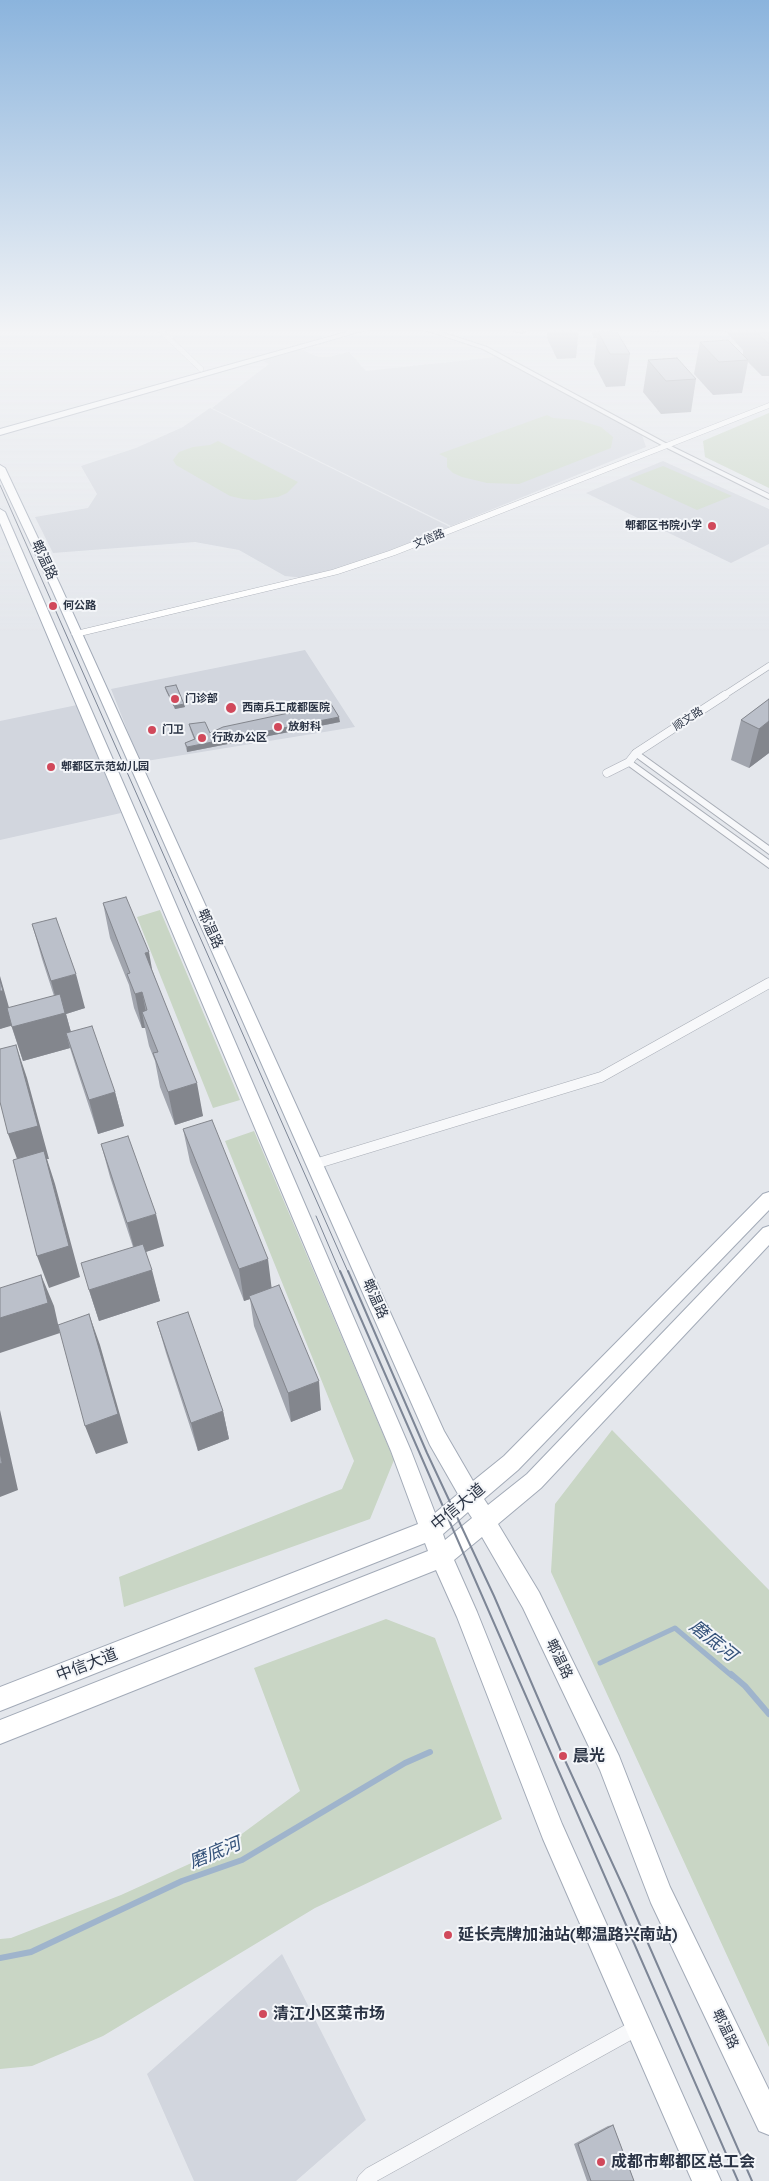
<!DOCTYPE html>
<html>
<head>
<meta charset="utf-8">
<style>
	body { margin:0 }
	canvas { display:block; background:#e4e7ec }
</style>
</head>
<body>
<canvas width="769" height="2181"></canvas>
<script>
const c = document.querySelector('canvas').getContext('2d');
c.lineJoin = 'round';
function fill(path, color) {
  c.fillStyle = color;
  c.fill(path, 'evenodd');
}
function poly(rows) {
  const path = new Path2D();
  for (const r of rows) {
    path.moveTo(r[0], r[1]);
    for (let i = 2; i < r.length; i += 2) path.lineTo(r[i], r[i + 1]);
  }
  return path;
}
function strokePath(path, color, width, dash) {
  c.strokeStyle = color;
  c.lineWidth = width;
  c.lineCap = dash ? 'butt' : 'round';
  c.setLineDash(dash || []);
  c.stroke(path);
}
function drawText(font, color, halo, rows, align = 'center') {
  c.font = font + ' Quicksand,"Noto Sans SC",sans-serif';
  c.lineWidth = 4;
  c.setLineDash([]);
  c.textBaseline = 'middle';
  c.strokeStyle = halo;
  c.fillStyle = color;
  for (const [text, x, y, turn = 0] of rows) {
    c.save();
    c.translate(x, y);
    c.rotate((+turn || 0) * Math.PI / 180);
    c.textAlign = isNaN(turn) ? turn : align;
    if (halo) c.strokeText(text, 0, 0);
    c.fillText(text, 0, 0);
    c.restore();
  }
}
fill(poly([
	[300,349,318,357,328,357,349,352,366,371,497,357,642,435,646,447,451,526,212,408,269,364,263,361],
	[210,408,450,527,377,557,305,578,285,576,239,550,195,542,53,553,35,517,88,508,97,494,81,466,136,448,183,427],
	[663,461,769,509,769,544,731,563,586,493],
	[305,650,355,727,140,762,111,689],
	[77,705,121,813,0,840,0,721],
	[282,1954,366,2120,296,2181,194,2181,147,2074]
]), '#d2d6de');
fill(poly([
	[769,413,769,488,705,457,703,441],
	[547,415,553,418,578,420,601,427,613,437,611,448,519,484,487,483,462,477,453,473,447,467,447,458,439,454],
	[218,441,298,482,287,493,278,497,255,500,243,499,230,496,176,465,173,460,179,452,193,447,210,445],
	[663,466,732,496,697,510,629,479],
	[160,910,240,1100,213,1108,137,917],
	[254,1131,394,1460,370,1519,124,1607,119,1577,342,1489,354,1461,225,1141],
	[612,1430,769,1590,769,2047,551,1572,555,1504],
	[386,1619,435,1638,502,1819,315,1908,103,2036,32,2066,0,2069,0,1939,11,1938,121,1895,220,1850,300,1791,254,1668]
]), '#c9d6c5');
strokePath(poly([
	[600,1663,675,1628,732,1676]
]), '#9fb4cc', 5);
strokePath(poly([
	[731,1674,745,1686,769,1714],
	[0,1958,31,1952,182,1881,242,1860,405,1763,430,1752]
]), '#9fb4cc', 6);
const minorFar4 = poly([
	[159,329,201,369]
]);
const minorFar3 = poly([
	[723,696,769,666]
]);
const minorFar2 = poly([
	[607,773,629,762,636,753,725,695]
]);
const minorFar1 = poly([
	[315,1164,601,1077,769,983]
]);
const minor = poly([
	[365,2181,371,2175,638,2027]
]);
const tertiary = poly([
	[422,329,432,329,487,347,673,447,769,494,769,499,669,449,483,349,422,329],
	[636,750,769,846,769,854,633,755,633,751,636,750],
	[629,759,769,860,769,868,626,764,624,762,629,759]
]);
const secondary = poly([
	[769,403,769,408,395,555,338,574,76,637,71,634,76,631,332,570,389,551,769,403]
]);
const primary = poly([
	[357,329,369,329,0,435,0,429,357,329],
	[0,465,5,468,61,587,444,1431,473,1481,504,1456,763,1194,769,1192,769,1210,518,1470,484,1499,488,1505,527,1474,763,1228,769,1226,769,1245,541,1488,498,1524,539,1592,619,1756,670,1887,769,2090,769,2135,759,2131,651,1903,600,1770,523,1608,482,1537,454,1560,477,1612,562,1824,721,2181,692,2181,543,1839,457,1617,436,1570,0,1744,0,1720,428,1551,425,1543,0,1711,0,1687,418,1524,391,1451,0,523,0,509,5,512,162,872,411,1451,435,1513,458,1494,430,1445,51,587,0,478,0,465],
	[468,1512,472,1518,445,1540,443,1534,468,1512]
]);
strokePath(minorFar4, '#a9aeb7', 5.5);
strokePath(minorFar3, '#a9aeb7', 7);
strokePath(minorFar2, '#a9aeb7', 9);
strokePath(minorFar1, '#a9aeb7', 11);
strokePath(minor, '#a9aeb7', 17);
strokePath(tertiary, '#a9aeb7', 2);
strokePath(secondary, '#a9aeb7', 1);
strokePath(primary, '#a3abb8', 2);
strokePath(minorFar4, '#f7f8fa', 5);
strokePath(minorFar3, '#f7f8fa', 6);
strokePath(minorFar2, '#f7f8fa', 8);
strokePath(minorFar1, '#f7f8fa', 10);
strokePath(minor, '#f7f8fa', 16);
fill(tertiary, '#f7f8fa');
fill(secondary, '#fff');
fill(primary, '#fff');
strokePath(poly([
	[0,485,348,1272],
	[316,1216,340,1272]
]), '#7d8696', 1);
strokePath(poly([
	[340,1271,738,2181],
	[348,1271,427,1453,494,1596,563,1756,626,1893,752,2181]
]), '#7d8696', 2);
fill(poly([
	[507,329,530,329,522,334,507,330],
	[548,329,579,329,576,358,557,359,547,338],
	[591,329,612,329,612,332,630,354,625,386,606,387,594,364,597,338,593,338],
	[649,329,669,329,669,331,651,332],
	[723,329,769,329,769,376,762,376,748,362,742,393,713,395,694,374,700,342,743,355,743,350],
	[648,360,696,379,691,412,661,414,643,392],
	[165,687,185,707,175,709,166,691],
	[769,699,769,753,749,768,731,760,741,720],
	[340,722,187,752,186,748,185,743,194,739,190,729,189,724,210,733],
	[103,903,153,972,203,1116,175,1125,160,1087,155,1061,149,1046,145,1028,142,1028,134,1008,129,985,110,938],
	[32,924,85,1008,66,1014,71,1032,115,1092,124,1126,98,1134,76,1067,70,1048,23,1061,11,1025,0,1029,9,1008,54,996,42,959],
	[183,1129,272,1288,321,1410,291,1422,254,1326,250,1299,244,1301,190,1162],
	[101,1144,164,1246,146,1252,160,1301,99,1321,89,1290,133,1247,110,1177],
	[157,1322,223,1411,229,1439,198,1451,166,1353],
	[613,2125,634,2181,587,2181,574,2144,608,2126]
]), '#a1a5ae');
fill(poly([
	[523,329,530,329,522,334],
	[184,704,185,707,175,709,174,706],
	[339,717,340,722,187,752,187,747],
	[769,721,769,753,749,768,759,729],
	[149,952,155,986,145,953],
	[76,974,85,1008,66,1014,75,1047,66,1033,70,1048,23,1061,12,1027,60,1014,51,981],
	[0,976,14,1025,0,1029],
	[142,992,149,1027,142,1012,145,1028,142,1028,135,994],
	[16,1045,27,1078,49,1159,47,1159,55,1184,80,1277,49,1288,37,1256,20,1167,8,1134],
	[197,1083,203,1116,175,1125,168,1092],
	[115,1092,124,1126,98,1134,89,1100],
	[156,1214,164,1246,136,1255,127,1223],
	[268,1259,272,1291,249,1296,250,1299,244,1301,239,1269],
	[152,1270,160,1301,99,1321,89,1290],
	[41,1275,54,1306,60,1333,0,1353,0,1318],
	[89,1314,100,1345,128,1443,96,1454,85,1426],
	[319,1381,321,1410,291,1422,288,1393],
	[0,1410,18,1490,0,1497],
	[223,1411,229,1439,198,1451,191,1423]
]), '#83868d');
const building = poly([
	[753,329,769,329,769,344,753,329],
	[598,332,617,332,630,354,610,354,598,332],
	[728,340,748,360,719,362,700,342,728,340],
	[677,358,696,379,666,381,648,360,677,358],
	[176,685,184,704,174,706,165,687,176,685],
	[769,699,769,721,759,729,741,720,769,699],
	[331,704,339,717,187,747,185,743,195,739,189,724,205,722,210,733,223,727,331,704],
	[126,897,149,952,145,953,197,1083,168,1092,153,1053,158,1052,142,1012,147,1010,142,992,135,994,127,974,130,973,103,903,126,897],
	[56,918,76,974,51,981,32,924,56,918],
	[0,980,3,991,0,991,0,980],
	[60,994,65,1013,12,1027,7,1008,60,994],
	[92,1026,115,1092,89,1100,66,1033,92,1026],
	[16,1045,38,1126,8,1134,0,1102,0,1049,16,1045],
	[212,1120,268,1259,239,1269,183,1129,212,1120],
	[128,1136,156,1214,127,1223,101,1144,128,1136],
	[44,1151,69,1246,37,1256,13,1160,44,1151],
	[143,1244,152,1270,89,1290,81,1263,143,1244],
	[41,1275,48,1303,0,1318,0,1288,41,1275],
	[279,1285,319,1381,288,1393,249,1296,279,1285],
	[188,1312,223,1411,191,1423,157,1322,188,1312],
	[89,1314,118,1414,85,1426,58,1325,89,1314],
	[0,1452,2,1463,0,1464,0,1452],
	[613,2125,634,2181,591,2181,578,2144,613,2125]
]);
fill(building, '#bbc0ca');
strokePath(building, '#83868d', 1);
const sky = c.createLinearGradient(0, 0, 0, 635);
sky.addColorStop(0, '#8bb4dd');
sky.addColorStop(0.52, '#f3f4f6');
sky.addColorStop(1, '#f3f4f600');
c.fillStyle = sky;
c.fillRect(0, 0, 769, 635);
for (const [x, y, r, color] of [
	[712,526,5,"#d1495b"],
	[53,606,5,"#d1495b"],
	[175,699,5,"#d1495b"],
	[231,708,6,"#d1495b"],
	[278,727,5,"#d1495b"],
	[152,730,5,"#d1495b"],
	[202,738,5,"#d1495b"],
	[51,767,5,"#d1495b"],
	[563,1756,5,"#d1495b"],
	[448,1935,5,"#d1495b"],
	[263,2014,5,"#d1495b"],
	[601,2162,5,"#d1495b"]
]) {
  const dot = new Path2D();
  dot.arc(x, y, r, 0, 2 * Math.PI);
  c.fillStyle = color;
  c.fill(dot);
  strokePath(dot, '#f4f6f9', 2);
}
drawText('bold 11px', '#2b3445', '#f4f6f9', [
	["郫都区书院小学",702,526,"right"],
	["何公路",63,606],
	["门诊部",185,699],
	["西南兵工成都医院",242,708],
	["放射科",288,727],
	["门卫",162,730],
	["行政办公区",212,738],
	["郫都区示范幼儿园",61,767]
], 'left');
drawText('11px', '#2b3445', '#f4f6f9', [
	["文信路",429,539,-22],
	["顺文路",688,719,-33]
]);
drawText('14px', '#2b3445', '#f4f6f9', [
	["郫温路",44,560,65],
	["郫温路",210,929,66],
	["郫温路",375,1299,66],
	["郫温路",559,1659,64],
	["郫温路",725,2029,64]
]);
drawText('16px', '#2b3445', '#f4f6f9', [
	["中信大道",458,1507,-39],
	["中信大道",87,1665,-21]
]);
drawText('bold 16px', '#2b3445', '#f4f6f9', [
	["晨光",573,1756],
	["延长壳牌加油站(郫温路兴南站)",458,1935],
	["清江小区菜市场",273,2014],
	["成都市郫都区总工会",611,2162]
], 'left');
drawText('italic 18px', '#34527a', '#f4f6f9', [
	["磨底河",713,1641,39],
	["磨底河",215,1853,-22]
]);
</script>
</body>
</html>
